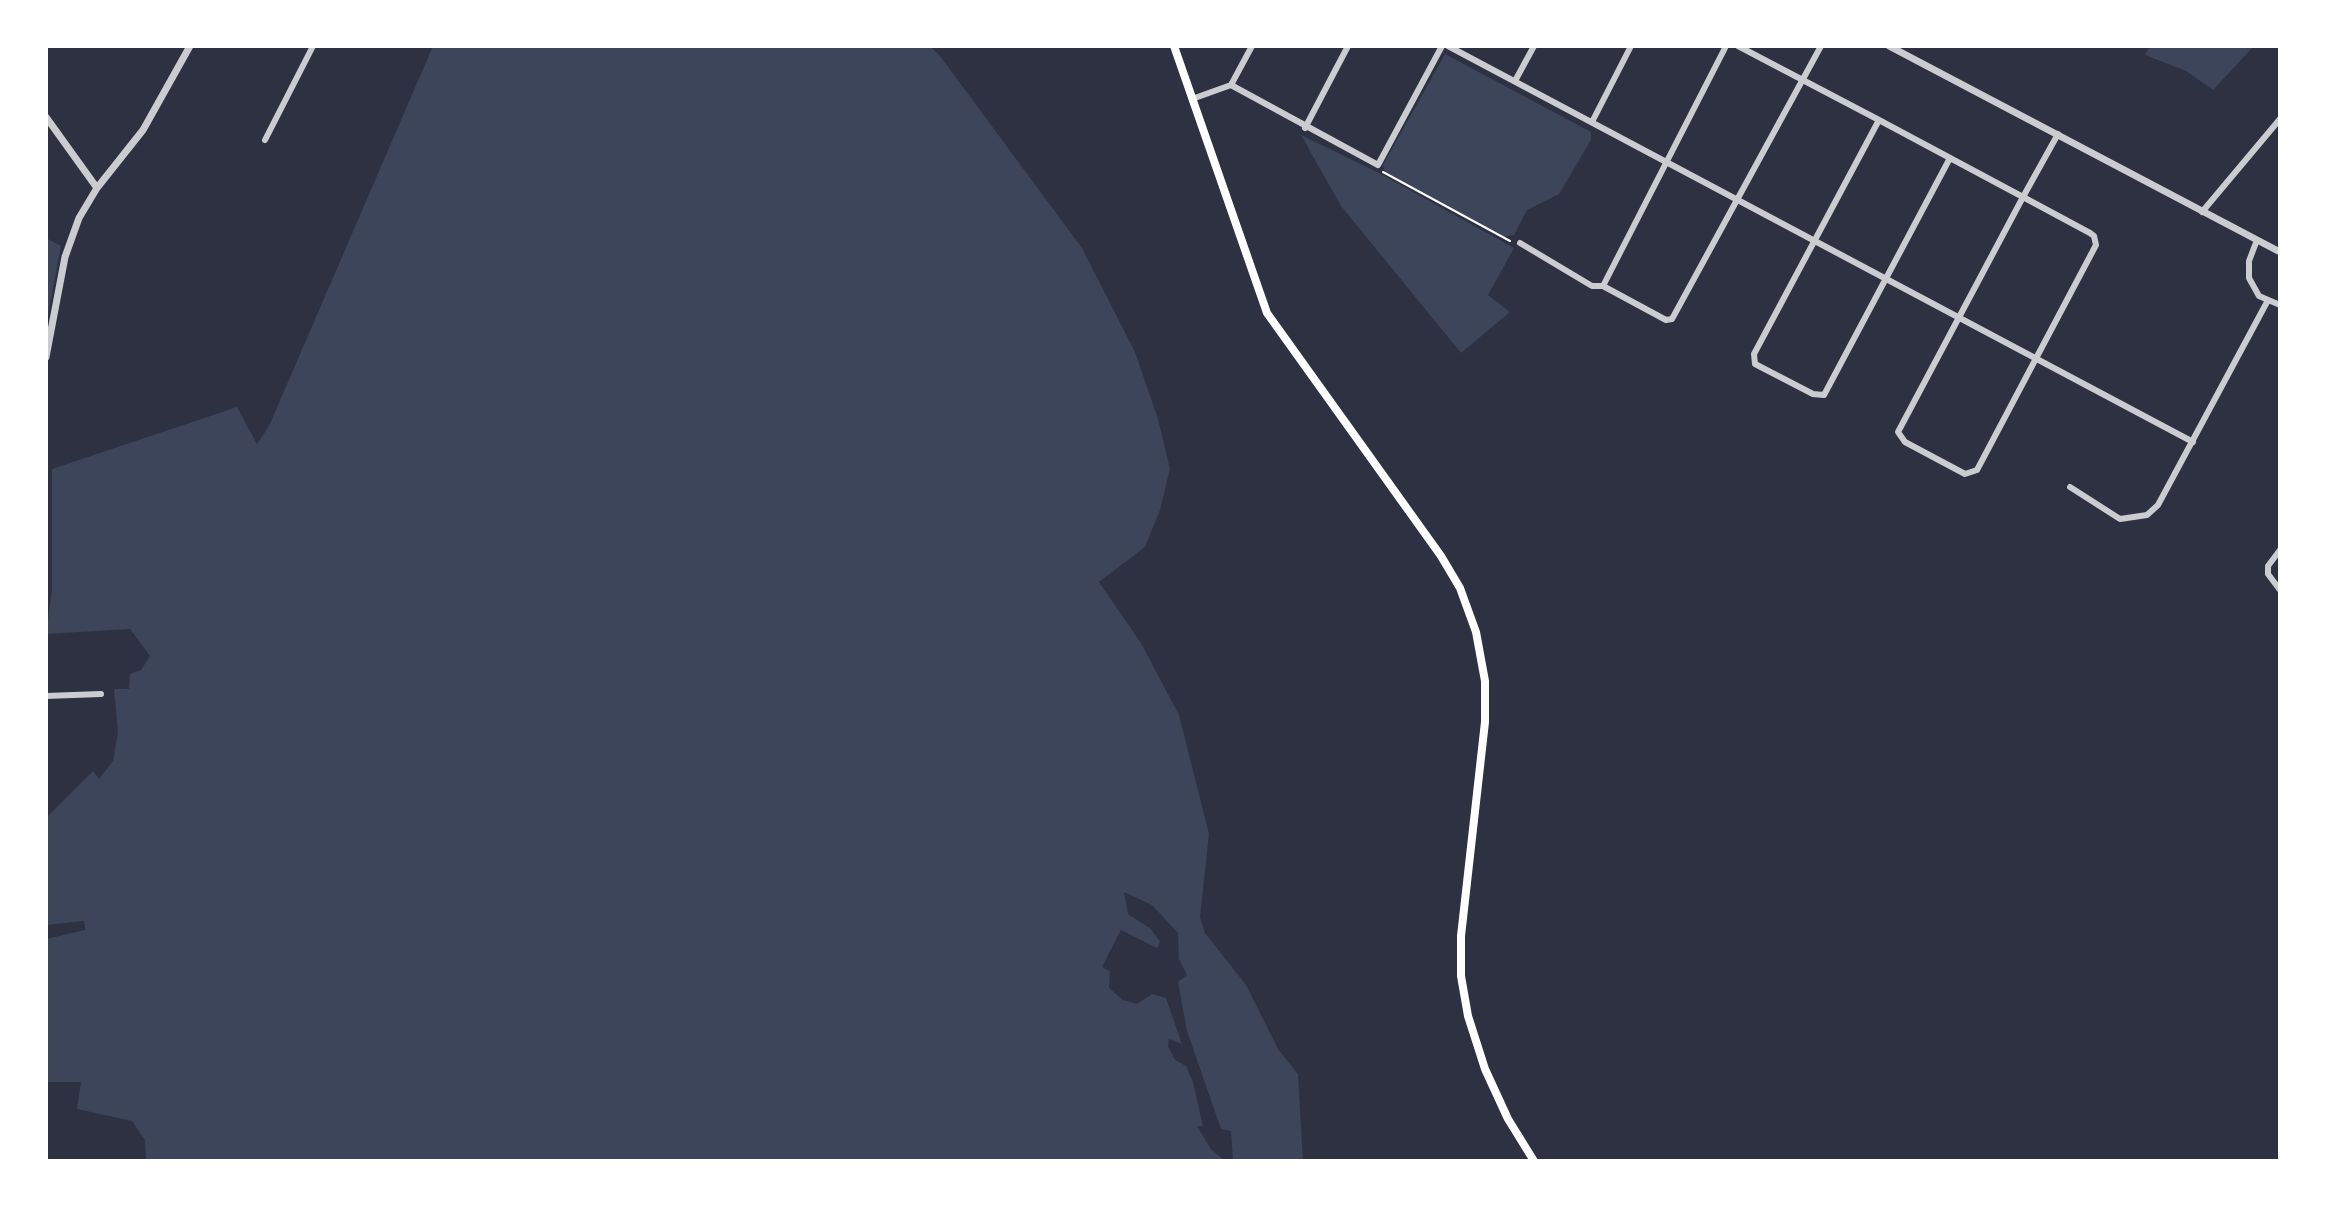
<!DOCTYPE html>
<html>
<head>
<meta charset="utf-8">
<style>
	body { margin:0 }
	#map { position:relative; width:2326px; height:1207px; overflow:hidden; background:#2d3142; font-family:"Roboto Condensed",sans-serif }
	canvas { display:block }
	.frame { position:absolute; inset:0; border:48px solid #fff; pointer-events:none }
</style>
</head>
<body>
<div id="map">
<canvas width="2326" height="1207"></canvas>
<div class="frame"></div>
</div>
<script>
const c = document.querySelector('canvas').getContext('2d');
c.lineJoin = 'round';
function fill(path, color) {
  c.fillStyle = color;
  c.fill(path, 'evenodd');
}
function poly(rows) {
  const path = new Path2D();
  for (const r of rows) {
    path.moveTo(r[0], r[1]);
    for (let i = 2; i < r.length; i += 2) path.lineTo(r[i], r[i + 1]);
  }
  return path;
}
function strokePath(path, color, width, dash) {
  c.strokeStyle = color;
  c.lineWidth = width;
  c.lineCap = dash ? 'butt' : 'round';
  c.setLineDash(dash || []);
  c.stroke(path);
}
fill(poly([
	[433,46,930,46,940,56,1082,248,1135,352,1158,419,1170,469,1160,510,1145,547,1099,582,1141,643,1179,715,1209,834,1200,917,1205,933,1246,985,1278,1049,1298,1074,1303,1161,1233,1161,1231,1131,1221,1129,1187,1031,1178,982,1187,975,1179,959,1178,933,1152,905,1124,892,1128,914,1151,929,1160,942,1157,948,1121,930,1102,967,1110,971,1109,988,1123,1000,1137,1004,1152,994,1166,998,1182,1044,1169,1039,1168,1046,1175,1060,1186,1066,1193,1082,1203,1126,1197,1126,1211,1149,1225,1161,146,1161,145,1140,132,1121,77,1109,81,1082,46,1082,46,939,85,930,84,921,46,925,46,818,93,771,99,779,113,761,118,732,114,689,129,689,130,674,141,670,150,656,130,629,46,634,52,590,52,469,237,407,257,444,269,426],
	[2150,46,2254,46,2213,90,2186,71,2145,55],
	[1445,54,1591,132,1591,140,1559,194,1527,210,1514,235,1504,237,1385,172,1383,165],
	[1301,135,1379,173,1514,248,1488,295,1510,312,1461,353,1341,206],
	[46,238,61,246,46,325]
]), '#3c4559');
strokePath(poly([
	[1383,172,1510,241]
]), '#fff', 2);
strokePath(poly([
	[1448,46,2193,442],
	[1738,46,1879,120,2023,197,2090,233,2094,236,2096,245,1977,470,1965,474,1905,442,1898,432,2023,197,2058,134],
	[1515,81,1534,46],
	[1231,85,1378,165,1442,46],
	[1192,99,1231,85,1252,46],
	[1879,120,1754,354,1755,364,1813,394,1824,395,1950,158],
	[1592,122,1631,46],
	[1305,128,1348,46],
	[265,140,313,46],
	[2202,212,2280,119],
	[2257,240,2249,261,2249,278,2259,296,2280,305],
	[1520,243,1592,286,1603,286,1666,320,1672,319,1821,46],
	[1603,286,1726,46],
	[2070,487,2120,519,2147,515,2158,505,2267,302],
	[2280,550,2268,566,2268,574,2280,590],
	[46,696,101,694]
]), '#caccd0', 6);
strokePath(poly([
	[1889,46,2280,252],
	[46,117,97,188],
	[46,357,65,257,79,218,97,188,143,130,190,46]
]), '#caccd0', 7);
strokePath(poly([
	[1174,46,1267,313,1441,556,1460,588,1476,632,1485,681,1485,722,1461,936,1461,976,1468,1016,1485,1069,1508,1119,1534,1161]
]), '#fff', 8);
</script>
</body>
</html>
